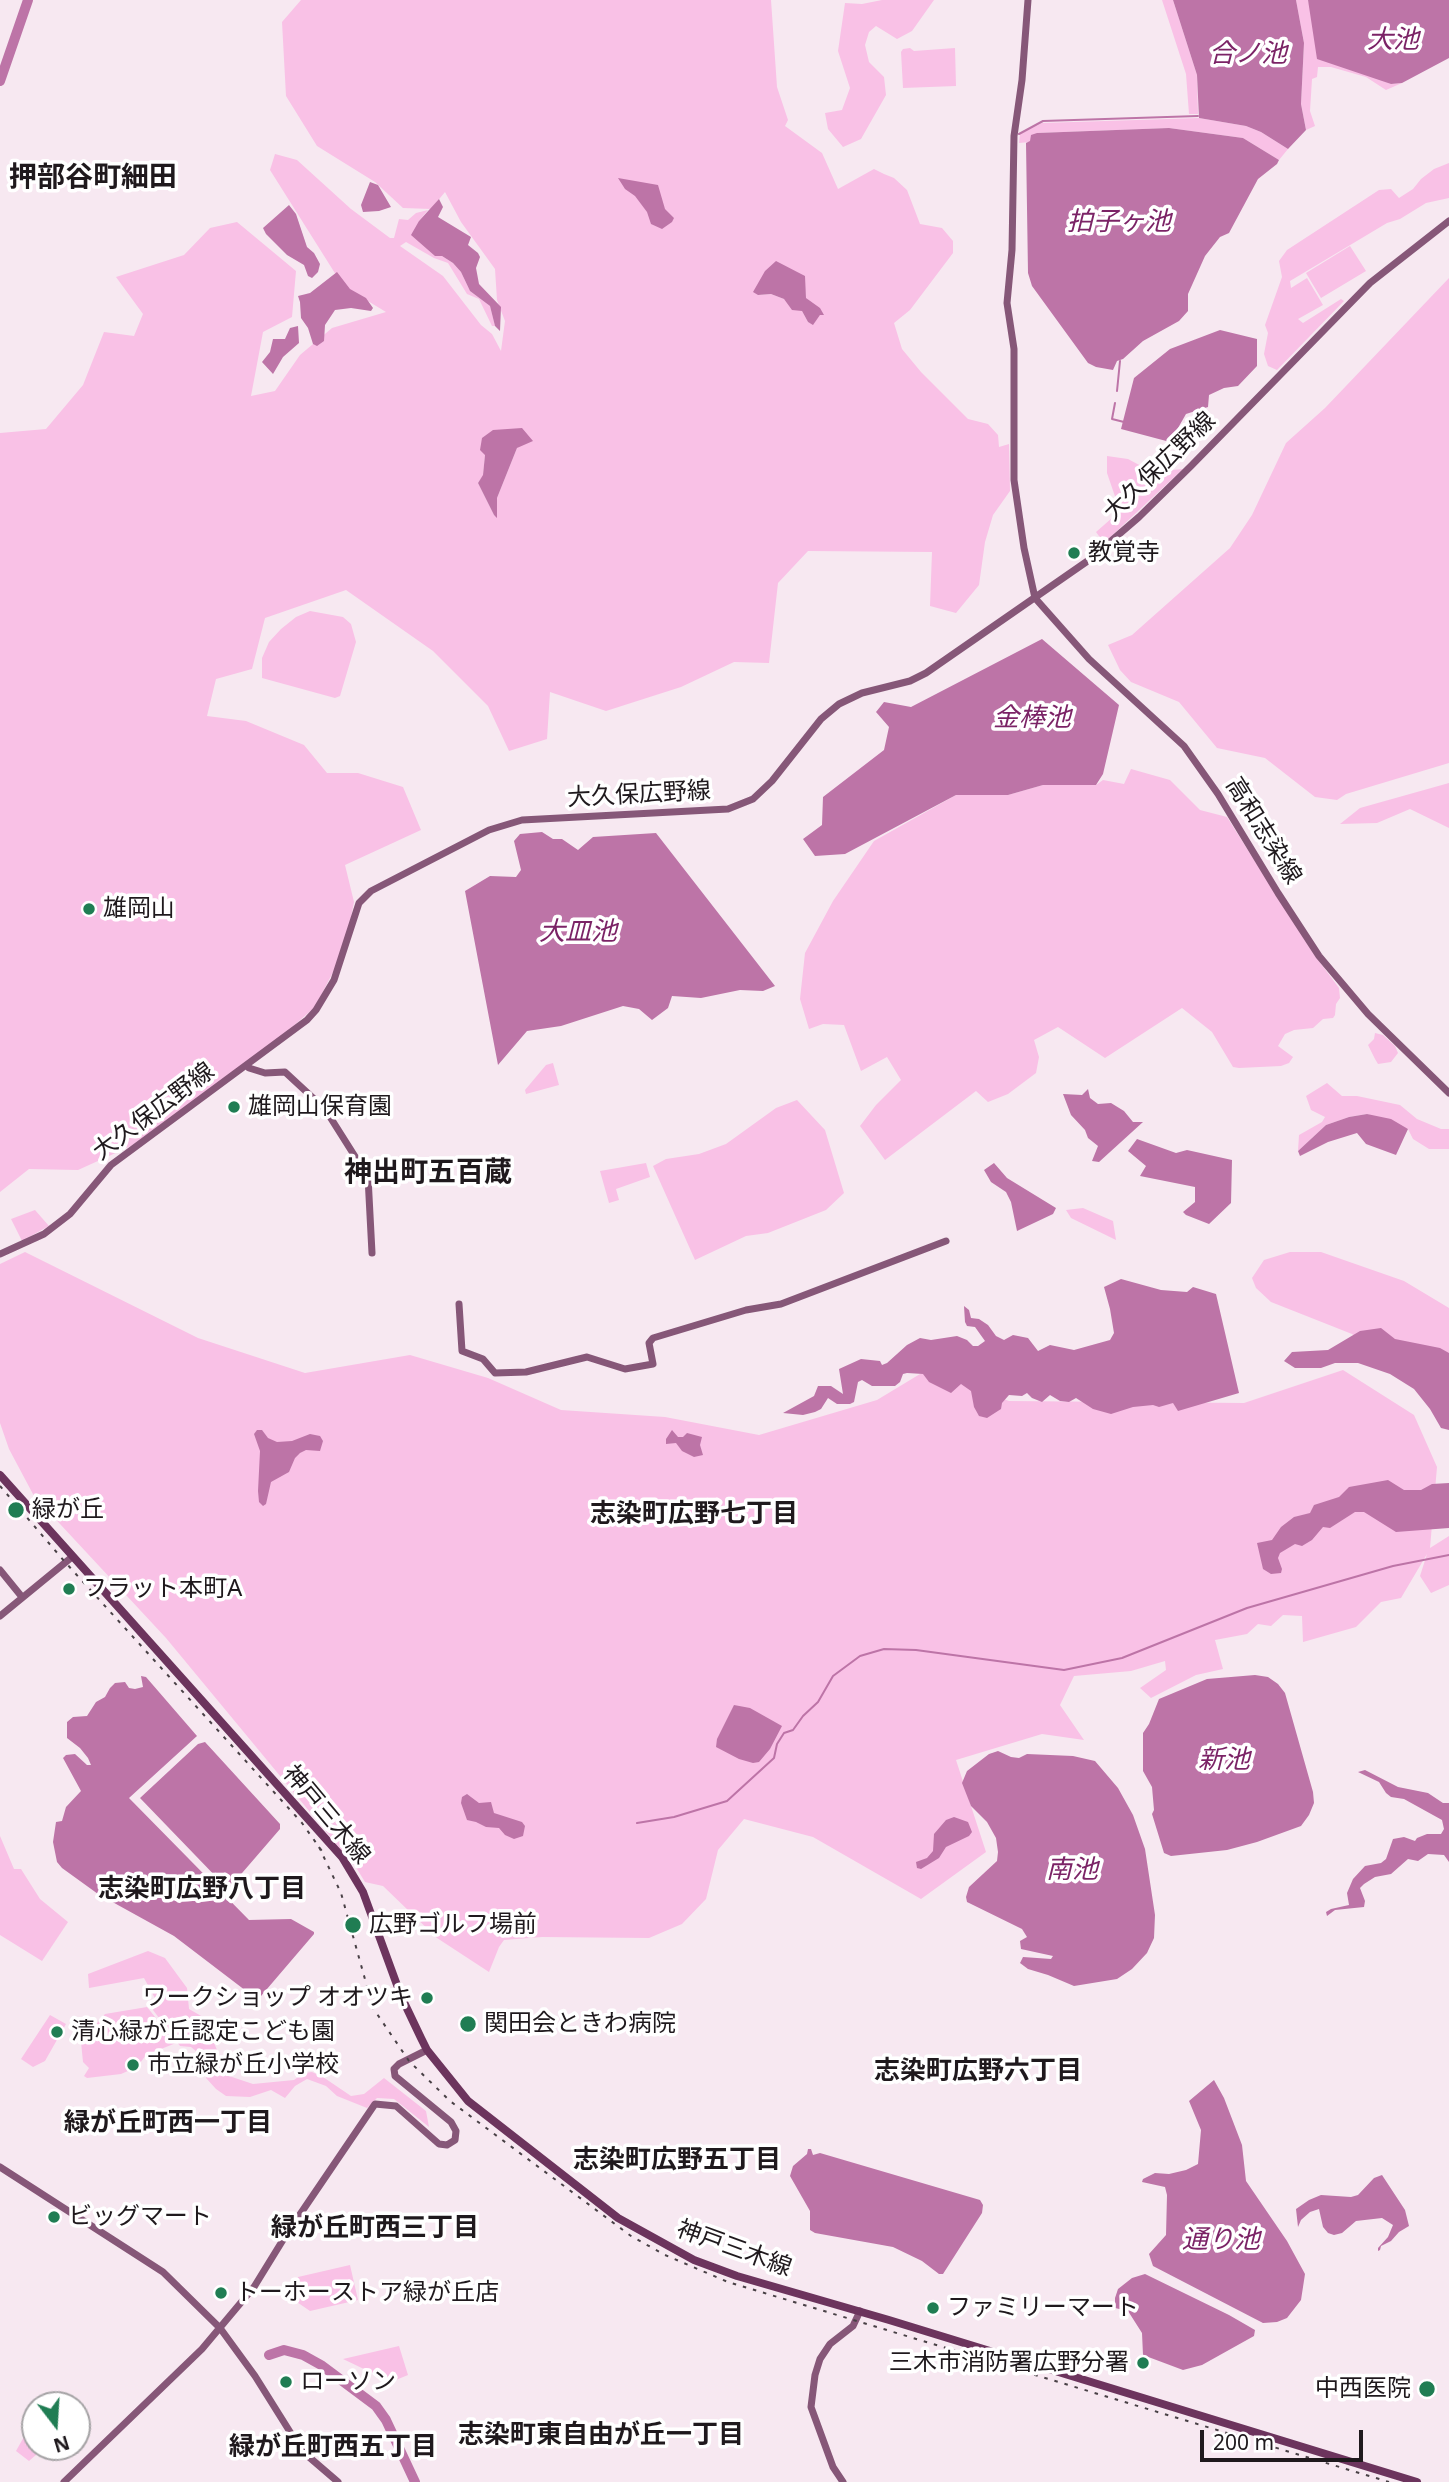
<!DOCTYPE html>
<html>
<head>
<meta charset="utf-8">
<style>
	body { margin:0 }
	#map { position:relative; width:1449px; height:2482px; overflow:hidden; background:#f7e8f1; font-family:"Noto Sans",sans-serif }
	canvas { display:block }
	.north { position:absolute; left:21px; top:2391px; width:70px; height:70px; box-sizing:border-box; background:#fff; border:2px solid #a5a3a5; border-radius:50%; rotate:163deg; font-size:19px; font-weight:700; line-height:28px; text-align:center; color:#1f191d }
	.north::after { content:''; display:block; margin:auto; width:24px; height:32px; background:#207d53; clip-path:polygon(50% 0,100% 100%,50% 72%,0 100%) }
	.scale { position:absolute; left:1200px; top:2430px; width:163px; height:32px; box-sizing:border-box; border:4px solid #1f191d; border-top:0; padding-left:9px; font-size:21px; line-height:24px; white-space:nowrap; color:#1f191d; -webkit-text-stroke:5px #fff; paint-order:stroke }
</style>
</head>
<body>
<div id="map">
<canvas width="1449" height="2482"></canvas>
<div class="north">N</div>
<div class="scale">200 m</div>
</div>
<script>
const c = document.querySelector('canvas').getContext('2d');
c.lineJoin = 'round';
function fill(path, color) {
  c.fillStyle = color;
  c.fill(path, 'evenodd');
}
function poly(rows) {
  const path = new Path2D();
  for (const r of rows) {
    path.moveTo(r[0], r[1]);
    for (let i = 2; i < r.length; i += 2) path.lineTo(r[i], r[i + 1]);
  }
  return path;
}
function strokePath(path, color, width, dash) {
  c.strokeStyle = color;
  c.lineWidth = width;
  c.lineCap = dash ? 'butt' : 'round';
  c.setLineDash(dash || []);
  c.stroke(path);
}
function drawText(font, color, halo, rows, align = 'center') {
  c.font = font + ' "Noto Sans","Noto Sans JP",sans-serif';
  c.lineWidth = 7;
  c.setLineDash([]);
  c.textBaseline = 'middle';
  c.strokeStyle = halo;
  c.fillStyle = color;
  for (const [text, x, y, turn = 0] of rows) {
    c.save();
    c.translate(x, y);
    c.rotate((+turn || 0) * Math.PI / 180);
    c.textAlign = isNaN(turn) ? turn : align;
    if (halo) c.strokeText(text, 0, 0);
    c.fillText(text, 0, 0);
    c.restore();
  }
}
fill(poly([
	[301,0,771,0,777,87,788,120,785,126,822,153,838,189,874,169,884,174,894,178,907,190,920,224,942,228,953,241,953,253,910,310,894,323,902,349,921,372,968,419,988,424,998,435,999,447,1009,444,1010,491,993,515,985,542,979,585,956,613,930,606,932,552,808,551,778,583,769,663,734,662,681,687,606,711,550,692,547,739,509,751,488,706,433,651,346,590,265,618,252,669,216,679,207,716,246,721,304,745,327,773,358,773,403,787,421,830,345,865,354,902,345,949,315,1007,281,1037,131,1146,78,1170,29,1169,0,1192,0,433,46,429,83,385,104,332,134,336,143,314,116,277,184,255,210,228,237,222,296,271,292,317,263,332,251,396,275,391,300,355,332,328,386,312,343,286,270,170,275,154,297,160,351,209,390,238,394,238,399,219,408,220,416,213,428,210,419,221,442,256,453,263,461,272,470,291,490,306,495,326,492,326,479,299,467,294,448,263,434,258,406,242,400,246,443,276,481,325,492,334,501,351,505,321,497,300,495,269,461,222,445,192,431,209,403,208,375,182,317,146,286,96,282,22],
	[791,271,797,272,804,283,806,298,820,315,813,324,808,322,802,311,784,299,771,294,758,295],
	[521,445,517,448,497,498,497,517,494,515,478,483,483,476,485,455],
	[882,0,934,0,912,31,897,39,876,26,869,32,865,45,869,62,884,77,886,95,861,139,843,147,828,129,825,113,842,110,850,88,838,51,845,3,862,4],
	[1162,0,1173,0,1197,75,1198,114,1189,114,1186,74],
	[1296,0,1308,0,1311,10,1369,75,1391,84,1402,83,1386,90,1366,77,1331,67,1318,67,1317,77,1312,79,1310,111,1315,126,1306,130,1301,104,1304,43],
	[910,48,914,51,955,48,956,86,903,88,901,52,903,49],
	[1199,118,1246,126,1261,132,1288,149,1279,160,1243,138,1169,128,1037,133,1030,142,1019,143,1020,134,1042,123],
	[1449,163,1449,198,1426,203,1400,219,1387,223,1290,281,1291,288,1307,278,1323,305,1298,319,1303,323,1341,299,1344,301,1277,370,1268,366,1264,354,1268,333,1265,325,1282,277,1279,261,1287,250,1379,190,1391,189,1399,198,1413,189,1421,179,1434,169],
	[1350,246,1366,271,1321,298,1306,273],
	[1449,278,1449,763,1346,794,1337,800,1315,797,1265,758,1217,748,1179,702,1131,682,1120,670,1108,645,1132,635,1230,548,1252,515,1286,443,1325,408],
	[1107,456,1128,459,1143,467,1160,471,1183,469,1104,543,1096,532,1120,511,1107,473],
	[310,611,343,617,351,624,356,642,340,696,335,698,262,678,262,658,269,642,281,629,296,617],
	[1131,769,1170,780,1200,810,1227,817,1313,953,1339,988,1340,998,1336,1004,1335,1015,1333,1018,1323,1019,1313,1028,1294,1030,1285,1034,1278,1046,1293,1057,1289,1063,1281,1066,1239,1068,1233,1067,1212,1032,1182,1008,1105,1058,1058,1027,1034,1040,1039,1057,1036,1073,1008,1094,988,1102,976,1091,885,1160,860,1126,876,1105,901,1080,887,1057,861,1071,844,1025,823,1024,809,1029,800,999,805,953,833,901,874,841,956,795,1008,795,1043,785,1096,785,1103,780,1124,784],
	[1449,783,1449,828,1410,809,1377,823,1340,824,1360,808],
	[1375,1033,1383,1035,1395,1046,1398,1053,1391,1062,1378,1064,1375,1059,1368,1045,1374,1039],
	[553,1063,559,1085,526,1094,525,1090,546,1065],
	[1327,1083,1342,1096,1357,1096,1400,1105,1417,1119,1441,1129,1449,1129,1449,1149,1429,1149,1413,1139,1408,1129,1367,1114,1349,1117,1326,1125,1298,1151,1299,1135,1322,1122,1325,1117,1311,1110,1306,1096],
	[797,1100,825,1130,844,1193,826,1210,768,1233,746,1236,695,1260,653,1166,666,1159,699,1154,726,1144,776,1108],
	[646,1163,650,1177,616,1189,619,1200,609,1203,600,1171],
	[1083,1208,1113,1221,1116,1240,1071,1218,1066,1210],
	[35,1210,49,1226,22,1241,11,1219],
	[25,1252,198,1338,305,1373,410,1355,488,1378,561,1410,665,1417,759,1435,877,1400,925,1371,1009,1401,1244,1403,1343,1370,1414,1415,1437,1467,1430,1548,1449,1536,1449,1585,1431,1593,1420,1576,1427,1554,1401,1598,1381,1602,1356,1627,1303,1642,1302,1616,1283,1615,1271,1626,1258,1624,1247,1634,1215,1640,1223,1669,1196,1675,1151,1698,1140,1688,1166,1670,1165,1661,1131,1671,1074,1676,1060,1705,1084,1740,1042,1734,956,1760,986,1852,921,1899,813,1837,744,1819,718,1850,706,1899,682,1924,649,1938,542,1937,504,1940,499,1947,489,1972,437,1938,383,1886,365,1882,357,1869,166,1638,34,1496,9,1449,0,1423,0,1264],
	[1290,1252,1321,1252,1404,1281,1449,1308,1449,1375,1371,1348,1352,1334,1271,1302,1256,1288,1252,1278,1264,1260],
	[0,1836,14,1869,21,1869,40,1899,68,1922,42,1961,0,1935],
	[148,1951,165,1958,187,1988,189,2009,203,2017,220,2057,220,2073,253,2084,294,2080,304,2073,312,2072,323,2077,351,2096,364,2094,384,2078,426,2111,429,2127,394,2099,377,2098,367,2108,337,2096,326,2086,307,2079,295,2086,285,2098,271,2090,250,2097,226,2096,216,2089,206,2078,207,2060,191,2047,180,2046,153,2010,157,2002,144,1978,89,1988,88,1974],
	[147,2007,176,2043,146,2055,137,2067,121,2074,87,2078,84,2076,89,2068,83,2062,81,2042,105,2014],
	[50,2015,66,2024,45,2061,33,2067,21,2059],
	[350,2265,358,2300,310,2311,288,2296,298,2277],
	[399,2346,408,2375,391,2382,343,2359],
	[35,2417,35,2447,45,2447,29,2461,16,2451]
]), '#f9c1e6');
fill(poly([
	[1173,0,1296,0,1304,43,1301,104,1306,130,1288,149,1261,132,1246,126,1199,118,1197,75],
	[1308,0,1449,0,1449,58,1402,83,1391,84,1317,59],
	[1169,128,1243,138,1279,160,1277,164,1258,179,1229,233,1220,237,1205,256,1188,294,1188,311,1179,321,1143,341,1123,359,1117,361,1113,370,1096,367,1088,363,1032,286,1028,273,1026,143,1030,141,1031,135,1037,133],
	[618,178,658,185,665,209,674,218,672,222,662,229,651,224,647,212,635,196,625,189],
	[370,182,378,185,391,207,379,211,363,212,361,205],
	[439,199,443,207,438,217,471,237,468,245,478,253,480,257,476,268,479,284,501,307,500,331,495,326,490,306,470,291,461,272,453,263,442,256,435,256,411,235,419,221],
	[289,205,296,214,307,247,314,253,320,264,318,272,312,278,308,276,304,265,287,255,266,234,263,228],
	[776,261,805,276,806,298,820,308,824,315,820,315,813,325,808,322,802,311,792,310,784,299,771,294,758,295,753,292,765,271],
	[337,272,350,289,366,298,373,308,371,311,351,308,335,310,325,325,324,341,317,346,313,344,308,328,301,318,300,302,298,296,310,293],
	[298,326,299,343,283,357,273,374,262,362,270,352,273,339,285,339,290,328],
	[1220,330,1257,339,1257,366,1238,386,1224,388,1209,395,1208,407,1186,414,1170,442,1121,429,1134,378,1170,349],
	[522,428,533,441,517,448,497,498,497,518,494,515,478,483,483,475,485,455,480,450,482,438,493,430],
	[1042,639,1119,705,1103,774,1096,785,1043,785,1008,795,956,795,845,854,815,856,803,839,822,825,823,797,884,750,889,727,876,712,884,702,911,707],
	[542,832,553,839,562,839,578,850,593,837,656,833,775,986,763,991,740,990,701,998,672,996,668,1008,652,1020,639,1009,623,1006,561,1026,527,1031,498,1065,465,891,490,876,516,877,521,870,514,841,520,834],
	[1088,1089,1090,1098,1098,1104,1111,1103,1124,1111,1133,1122,1143,1122,1099,1162,1092,1161,1098,1146,1088,1138,1085,1130,1071,1115,1063,1094,1082,1095],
	[1367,1114,1391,1119,1408,1129,1396,1155,1366,1144,1357,1133,1328,1142,1300,1156,1298,1151,1326,1125,1349,1117],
	[1137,1139,1176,1153,1187,1150,1232,1160,1231,1203,1209,1224,1186,1215,1183,1212,1195,1202,1195,1187,1140,1176,1146,1166,1128,1151],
	[994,1163,1007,1178,1056,1208,1053,1214,1017,1231,1011,1202,1006,1192,991,1182,984,1170],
	[1121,1279,1161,1290,1187,1292,1193,1287,1216,1294,1239,1393,1178,1411,1173,1403,1159,1407,1153,1405,1133,1407,1111,1414,1093,1409,1076,1398,1069,1402,1060,1401,1050,1395,1042,1402,1032,1398,1027,1393,1022,1396,1009,1395,1002,1403,1001,1409,987,1418,979,1416,974,1407,971,1391,961,1384,951,1393,929,1382,923,1374,907,1373,903,1374,900,1382,895,1386,872,1386,862,1380,858,1382,854,1402,850,1404,837,1404,828,1398,821,1409,815,1412,803,1415,783,1413,814,1396,818,1386,831,1386,843,1394,839,1369,861,1359,880,1361,882,1365,887,1363,907,1345,920,1338,931,1340,957,1336,967,1340,973,1346,978,1346,985,1341,975,1327,967,1326,965,1322,964,1306,969,1310,971,1318,979,1319,988,1325,996,1336,1004,1340,1013,1335,1028,1338,1038,1351,1050,1345,1074,1350,1110,1340,1114,1333,1110,1309,1104,1287],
	[1381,1328,1395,1339,1440,1348,1449,1353,1449,1430,1441,1428,1430,1409,1414,1389,1390,1374,1358,1363,1335,1363,1321,1368,1295,1368,1284,1361,1292,1352,1328,1350,1360,1331],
	[257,1430,262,1430,268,1438,277,1442,292,1441,310,1434,320,1436,323,1441,320,1451,306,1450,300,1453,295,1458,289,1472,271,1482,266,1504,263,1506,259,1502,258,1491,260,1451,254,1434],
	[672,1430,678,1437,683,1437,687,1433,702,1437,700,1445,703,1455,694,1457,682,1451,676,1443,666,1444,666,1439],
	[1388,1480,1404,1490,1421,1490,1432,1484,1449,1483,1449,1528,1396,1532,1364,1512,1355,1512,1330,1528,1323,1527,1312,1540,1302,1546,1295,1544,1280,1553,1278,1558,1282,1569,1281,1573,1271,1574,1263,1569,1257,1543,1272,1540,1281,1527,1294,1517,1310,1513,1314,1505,1339,1497,1349,1487],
	[1255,1675,1268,1677,1278,1684,1285,1693,1313,1792,1314,1803,1309,1815,1301,1826,1257,1842,1227,1850,1171,1856,1164,1853,1152,1814,1154,1810,1152,1787,1143,1771,1143,1733,1149,1724,1159,1699,1207,1679],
	[141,1676,146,1677,197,1736,129,1798,249,1920,291,1919,314,1932,314,1934,261,1996,254,1997,174,1936,98,1894,62,1868,57,1862,53,1842,56,1822,62,1821,66,1807,81,1791,63,1758,66,1755,75,1754,87,1765,91,1765,88,1758,80,1748,67,1738,67,1722,73,1717,87,1716,96,1702,105,1697,110,1688,115,1683,125,1682,129,1688,135,1689,143,1687],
	[734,1705,750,1708,782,1726,770,1749,759,1762,753,1763,739,1759,716,1747,717,1739],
	[205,1742,280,1824,280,1829,230,1887,222,1883,140,1798,198,1744],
	[998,1751,1011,1757,1019,1758,1027,1754,1073,1756,1095,1761,1118,1788,1133,1815,1145,1849,1155,1915,1154,1938,1147,1953,1132,1969,1117,1979,1074,1986,1048,1975,1028,1969,1020,1963,1023,1957,1051,1959,1053,1956,1021,1949,1020,1941,1027,1937,1022,1929,967,1902,966,1897,969,1887,997,1861,998,1852,996,1838,987,1822,971,1806,962,1783,967,1771,989,1754],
	[1365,1770,1398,1787,1428,1793,1443,1803,1449,1803,1449,1862,1444,1855,1428,1854,1418,1861,1408,1859,1391,1874,1375,1877,1364,1884,1360,1888,1365,1901,1364,1907,1335,1910,1327,1916,1326,1912,1331,1909,1349,1905,1347,1893,1353,1879,1365,1866,1381,1863,1386,1859,1393,1839,1404,1837,1415,1841,1417,1838,1427,1834,1441,1834,1444,1829,1442,1820,1404,1799,1391,1797,1386,1793,1379,1782,1358,1772],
	[467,1794,479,1803,491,1802,494,1813,522,1822,525,1826,523,1836,514,1839,505,1835,499,1828,486,1827,476,1822,467,1820,461,1803,462,1797],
	[954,1817,968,1822,972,1832,969,1836,946,1847,939,1858,921,1869,917,1868,916,1862,927,1858,933,1851,934,1834,946,1820],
	[1214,2080,1224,2098,1242,2145,1246,2181,1287,2241,1305,2274,1301,2300,1287,2318,1277,2322,1263,2323,1153,2266,1149,2254,1166,2235,1167,2195,1165,2187,1142,2182,1143,2179,1155,2173,1169,2174,1186,2170,1198,2164,1201,2130,1189,2101],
	[808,2149,811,2149,813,2155,820,2153,980,2200,983,2205,982,2213,943,2274,939,2274,922,2261,893,2247,815,2233,810,2230,810,2211,790,2176,793,2166,807,2154],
	[1382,2175,1405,2210,1409,2226,1399,2232,1391,2241,1381,2246,1380,2250,1378,2251,1378,2248,1388,2237,1393,2225,1382,2218,1356,2221,1342,2233,1334,2235,1328,2233,1323,2227,1319,2209,1310,2212,1301,2220,1298,2227,1296,2209,1309,2200,1321,2195,1351,2197,1358,2195,1374,2178],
	[1145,2274,1229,2315,1255,2330,1254,2336,1202,2365,1183,2370,1143,2355,1142,2333,1128,2311,1115,2308,1115,2298,1118,2289,1132,2278]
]), '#bd74a7');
strokePath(poly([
	[1019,134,1043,121,1198,116],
	[1117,391,1120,361],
	[1115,403,1112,419,1124,422],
	[637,1823,674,1817,727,1801,774,1758,777,1744,784,1733,793,1730,803,1716,818,1702,833,1676,860,1656,884,1649,916,1650,1064,1670,1122,1658,1247,1608,1393,1566,1449,1555]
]), '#bd74a7', 2);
strokePath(poly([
	[0,81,28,0],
	[269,2355,284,2350,303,2355,321,2365,376,2406,386,2420,415,2482]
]), '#bd74a7', 10);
strokePath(poly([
	[1028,0,1022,80,1014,136,1012,250,1007,303,1014,349,1014,480,1024,548,1035,598,1089,659,1184,746,1218,794,1278,893,1319,956,1368,1014,1449,1093],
	[249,1068,265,1073,285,1072,325,1109,368,1177,372,1253],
	[0,1254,44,1234,70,1214,111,1165,307,1020,316,1010,334,980,359,903,371,891,489,830,522,820,728,809,753,799,772,781,821,719,839,704,862,693,910,681,926,673,1089,560,1139,517,1191,466,1370,283,1449,221],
	[459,1304,462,1351,483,1359,495,1373,526,1372,587,1357,625,1369,653,1364,649,1343,653,1338,746,1310,781,1304,946,1241],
	[0,1570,22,1597],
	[0,1616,72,1557],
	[0,2167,163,2272,220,2328,255,2376,302,2451,338,2482],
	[64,2482,202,2349,254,2287,286,2235,375,2104,396,2106,439,2144,447,2145,455,2140,456,2131,451,2122,395,2076,394,2069,399,2064,427,2050],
	[843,2482,833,2467,811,2407,815,2375,820,2359,830,2344,853,2326,860,2311]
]), '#865778', 7);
strokePath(poly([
	[0,1475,342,1857,363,1892,401,1996,421,2038,427,2050,468,2101,618,2218,694,2260,737,2276,889,2320,1417,2482]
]), '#6c345d', 8);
strokePath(poly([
	[0,1486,65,1562,302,1823,324,1854],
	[319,1847,341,1893,373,2008,409,2061,450,2101,631,2236,665,2255,728,2282,1389,2482]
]), '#494146', 2, [3.5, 7]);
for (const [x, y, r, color] of [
	[1074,553,7,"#207d53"],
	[89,909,7,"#207d53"],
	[234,1107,7,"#207d53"],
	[16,1510,9,"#207d53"],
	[69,1589,7,"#207d53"],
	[353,1925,9,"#207d53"],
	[427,1998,7,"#207d53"],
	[468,2024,9,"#207d53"],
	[57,2032,7,"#207d53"],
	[133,2065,7,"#207d53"],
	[54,2217,7,"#207d53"],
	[221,2293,7,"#207d53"],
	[933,2308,7,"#207d53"],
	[1143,2363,7,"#207d53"],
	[286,2382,7,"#207d53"],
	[1427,2389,9,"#207d53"]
]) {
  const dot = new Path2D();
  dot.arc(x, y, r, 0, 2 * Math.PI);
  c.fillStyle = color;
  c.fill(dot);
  strokePath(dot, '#fff', 2.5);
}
drawText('24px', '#1f191d', '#fff', [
	["大久保広野線",1160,467,-44],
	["大久保広野線",639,795,-3],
	["高和志染線",1263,831,58],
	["大久保広野線",154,1112,-37],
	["神戸三木線",326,1815,50],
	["神戸三木線",734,2249,20]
]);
drawText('24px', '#1f191d', '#fff', [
	["教覚寺",1088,553],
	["雄岡山",103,909],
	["雄岡山保育園",248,1107],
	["緑が丘",32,1510],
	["フラット本町A",83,1589],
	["広野ゴルフ場前",369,1925],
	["ワークショップ オオツキ",413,1998,"right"],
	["関田会ときわ病院",484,2024],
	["清心緑が丘認定こども園",71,2032],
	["市立緑が丘小学校",147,2065],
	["ビッグマート",68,2217],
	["トーホーストア緑が丘店",235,2293],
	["ファミリーマート",947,2308],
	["三木市消防署広野分署",1129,2363,"right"],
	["ローソン",300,2382],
	["中西医院",1411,2389,"right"]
], 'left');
drawText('italic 26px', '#7b2366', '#fff', [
	["大池",1393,41],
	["合ノ池",1248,55],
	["拍子ヶ池",1119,223],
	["金棒池",1032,719],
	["大皿池",578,933],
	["新池",1224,1761],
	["南池",1072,1871],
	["通り池",1221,2241]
]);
drawText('bold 26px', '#1f191d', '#fff', [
	["志染町広野七丁目",694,1515],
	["志染町広野八丁目",202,1890],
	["志染町広野六丁目",978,2072],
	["緑が丘町西一丁目",168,2124],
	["志染町広野五丁目",677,2161],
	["緑が丘町西三丁目",375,2229],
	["志染町東自由が丘一丁目",601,2436],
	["緑が丘町西五丁目",333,2448]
]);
drawText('bold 28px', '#1f191d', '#fff', [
	["押部谷町細田",93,178],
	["神出町五百蔵",428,1173]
]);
</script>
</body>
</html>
